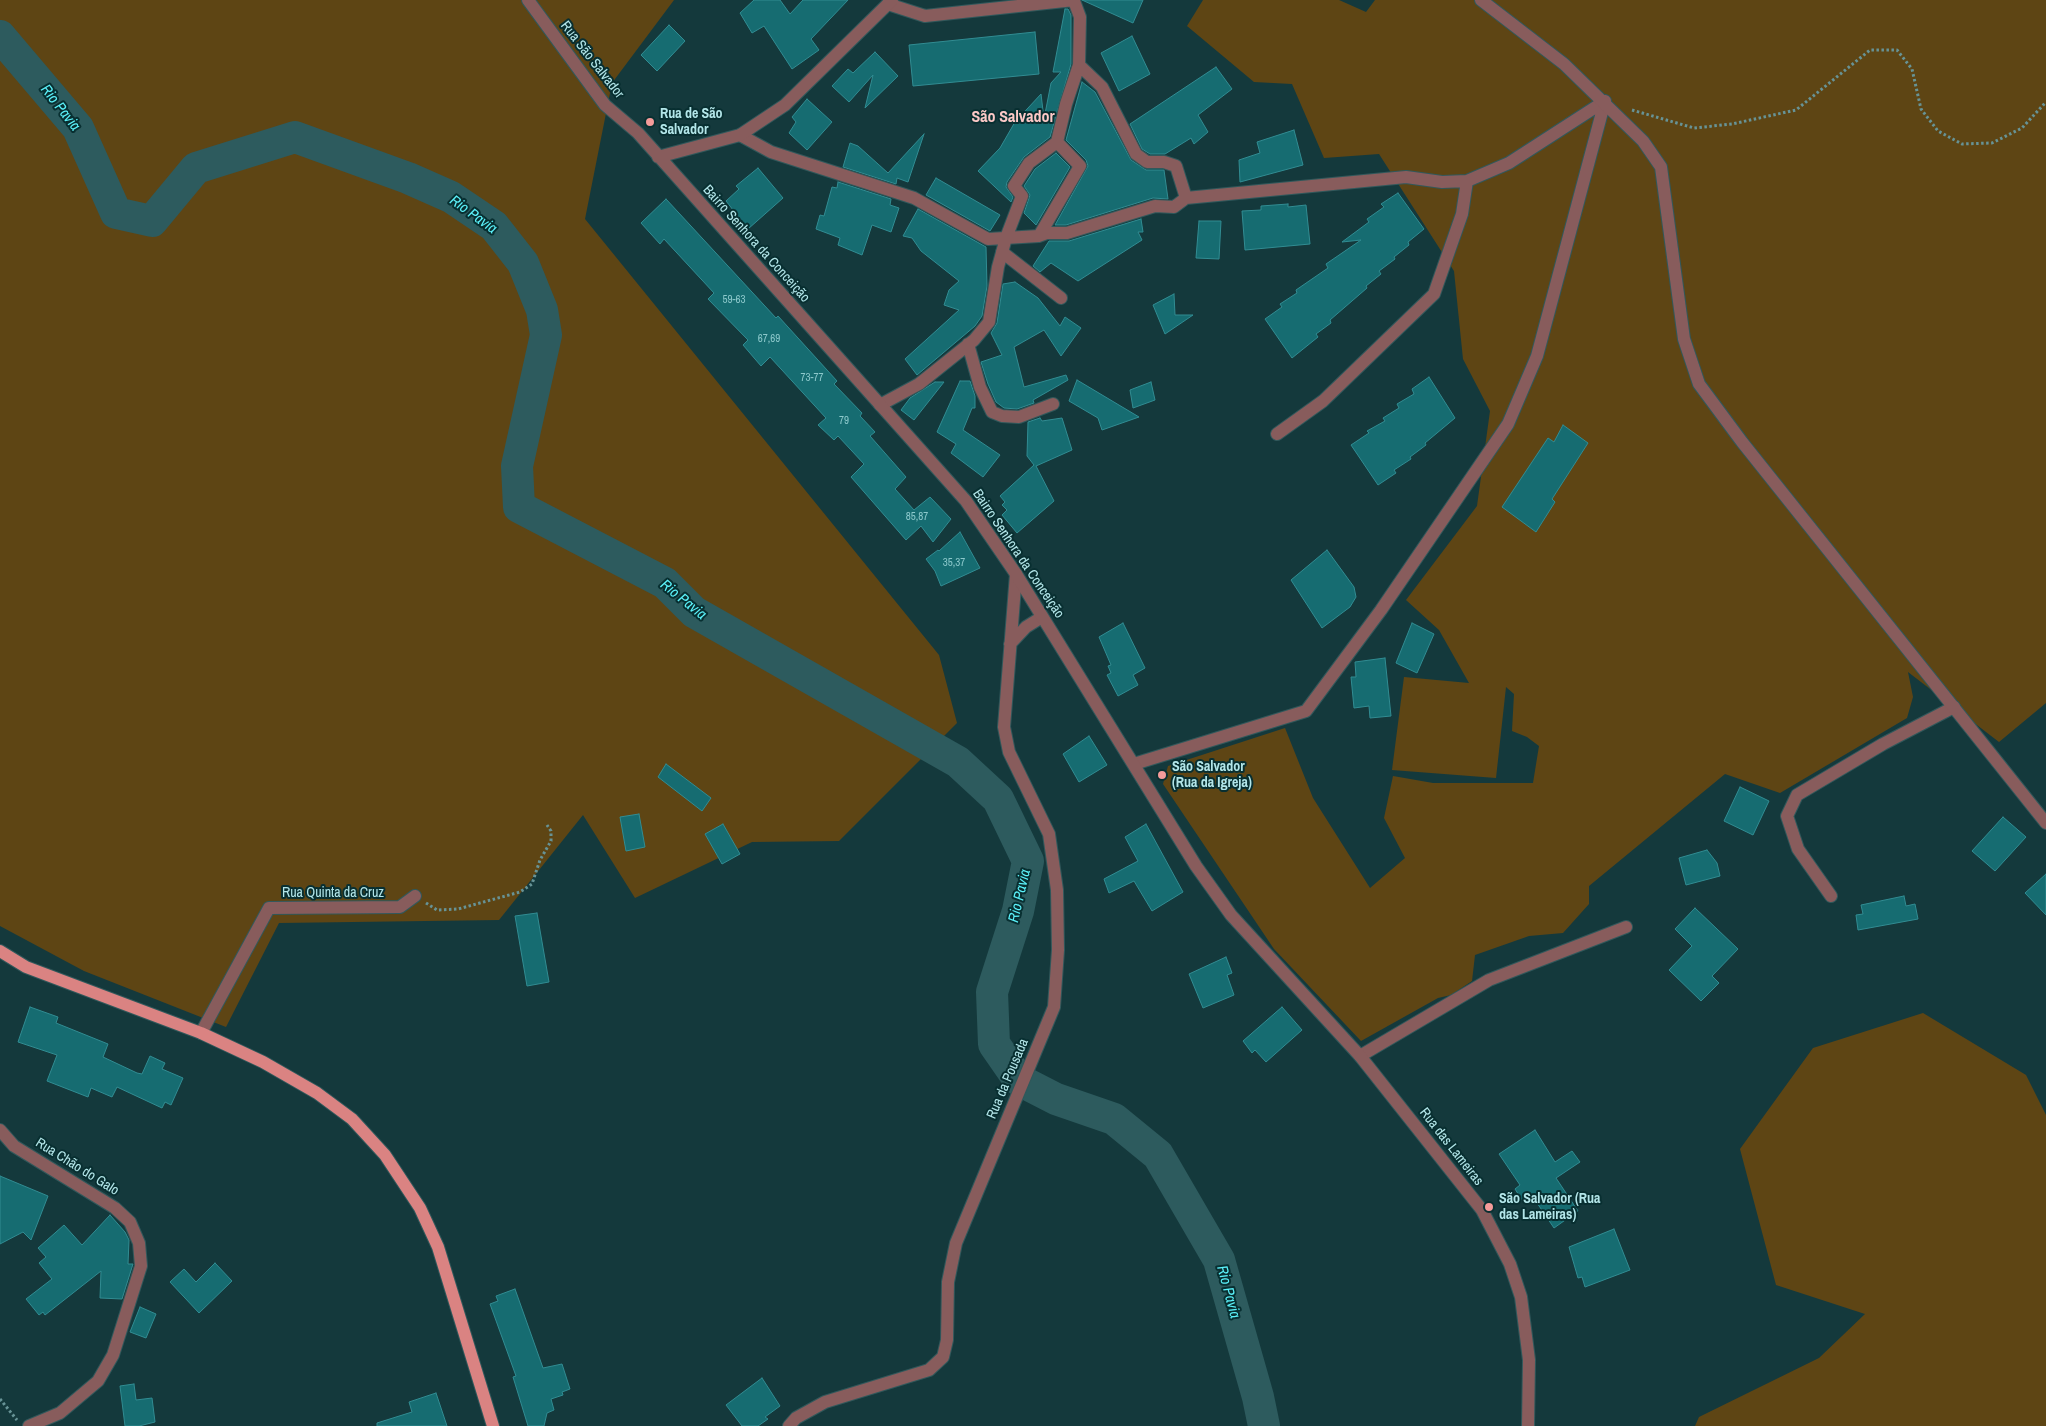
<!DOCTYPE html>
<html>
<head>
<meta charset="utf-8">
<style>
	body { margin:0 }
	canvas { display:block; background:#14393c }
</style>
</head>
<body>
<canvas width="2046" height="1426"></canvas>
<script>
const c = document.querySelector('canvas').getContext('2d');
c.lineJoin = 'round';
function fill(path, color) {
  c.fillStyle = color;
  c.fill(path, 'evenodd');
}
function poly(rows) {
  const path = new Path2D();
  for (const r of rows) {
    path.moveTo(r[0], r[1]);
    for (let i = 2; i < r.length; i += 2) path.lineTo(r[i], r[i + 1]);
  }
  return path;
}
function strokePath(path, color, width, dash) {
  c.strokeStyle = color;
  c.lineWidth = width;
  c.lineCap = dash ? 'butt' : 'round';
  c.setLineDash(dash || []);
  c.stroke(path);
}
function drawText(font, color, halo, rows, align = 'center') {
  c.font = font + ' "Archivo Narrow",sans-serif';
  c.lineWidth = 4;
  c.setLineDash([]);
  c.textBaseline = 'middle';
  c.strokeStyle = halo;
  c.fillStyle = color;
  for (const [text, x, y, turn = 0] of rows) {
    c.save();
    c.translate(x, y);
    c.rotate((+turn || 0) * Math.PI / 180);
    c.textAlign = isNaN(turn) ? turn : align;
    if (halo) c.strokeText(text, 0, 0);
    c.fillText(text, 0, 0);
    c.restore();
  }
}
fill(poly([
	[0,0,674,0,612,83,585,219,939,655,957,723,839,841,752,842,635,898,583,815,499,920,279,923,226,1027,84,971,0,926],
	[1203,0,1339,0,1366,12,1375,0,2046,0,2046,703,1999,742,1908,672,1913,697,1907,718,1780,793,1725,774,1589,886,1589,904,1563,933,1529,936,1475,955,1472,981,1451,995,1438,998,1361,1041,1274,949,1163,784,1168,766,1285,728,1313,798,1370,888,1405,858,1384,818,1393,776,1433,783,1533,783,1539,746,1527,737,1512,731,1514,694,1506,687,1496,778,1392,770,1404,677,1469,683,1439,630,1406,600,1477,506,1490,411,1463,359,1454,271,1379,154,1324,158,1292,84,1254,82,1187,26],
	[1923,1013,2026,1075,2046,1115,2046,1426,1695,1426,1699,1417,1819,1358,1865,1314,1776,1285,1740,1149,1813,1048]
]), '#5e4514');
strokePath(poly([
	[0,36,78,128,116,213,152,221,196,168,295,137,408,178,451,197,494,226,523,263,542,310,546,335,517,466,519,507,665,583,694,612,958,762,998,799,1028,861,1018,911,992,992,994,1044,1019,1080,1056,1099,1114,1119,1158,1155,1219,1260,1258,1397,1264,1426]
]), '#2d5b5e', 32);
const building = poly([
	[754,0,780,0,790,14,803,0,848,0,811,39,819,50,792,69,764,26,752,33,740,13,754,0],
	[1082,0,1143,0,1133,23,1082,0],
	[1065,9,1068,9,1071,15,1071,64,1050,137,1024,157,1007,182,1006,187,1013,197,1011,202,978,171,1000,148,1015,122,1041,94,1044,119,1051,83,1061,72,1053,72,1065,9],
	[669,25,685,41,657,71,641,55,669,25],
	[1035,32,1039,74,913,86,909,45,1035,32],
	[1132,36,1150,74,1119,91,1101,53,1132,36],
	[875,52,898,76,865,108,873,75,849,102,832,86,848,69,853,73,875,52],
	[1216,67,1232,89,1198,115,1208,132,1194,144,1191,138,1165,154,1150,154,1142,149,1130,124,1216,67],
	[1082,82,1095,92,1131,160,1146,170,1164,170,1168,199,1153,198,1066,225,1055,225,1088,166,1086,160,1066,140,1082,82],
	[807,99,832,122,807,150,789,133,796,122,792,117,807,99],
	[1294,130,1303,165,1240,182,1239,160,1260,153,1257,142,1294,130],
	[924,134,908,182,897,178,896,184,843,167,850,143,858,146,888,173,924,134],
	[1056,153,1070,167,1036,225,1024,213,1030,195,1024,186,1035,169,1056,153],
	[758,168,783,198,748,229,726,201,739,189,736,186,758,168],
	[936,178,1000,215,990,231,926,195,936,178],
	[838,182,891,199,890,205,899,208,891,232,872,225,862,255,838,245,840,238,816,229,820,215,824,216,832,187,837,188,838,182],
	[1398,193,1424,229,1408,242,1409,245,1394,257,1395,259,1379,271,1381,274,1366,286,1367,288,1330,320,1331,323,1316,334,1318,337,1292,358,1265,319,1282,307,1280,304,1297,293,1296,290,1328,268,1326,264,1361,240,1342,242,1369,222,1367,219,1384,207,1381,204,1398,193],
	[666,199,776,318,778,316,837,381,834,384,862,413,860,416,875,432,870,436,906,477,895,489,914,510,930,497,951,519,933,542,921,526,906,540,851,477,864,464,838,436,834,440,818,425,826,418,770,357,761,366,743,345,748,340,708,299,714,293,664,239,660,244,641,223,666,199],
	[1288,204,1288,207,1306,205,1310,244,1245,250,1242,211,1261,210,1261,206,1288,204],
	[918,209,986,247,987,286,982,316,975,326,917,375,905,359,959,310,944,305,949,290,959,281,921,251,912,238,903,236,918,209],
	[1141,219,1143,232,1138,232,1142,240,1078,281,1051,263,1040,272,1033,266,1049,241,1069,241,1141,219],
	[1199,221,1221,221,1219,259,1196,258,1199,221],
	[1015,282,1038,298,1060,326,1065,317,1081,328,1061,356,1044,330,1014,347,1024,387,1066,375,1068,380,1033,400,1034,403,1017,409,1004,408,996,402,988,384,981,362,1002,355,991,333,997,323,1003,284,1015,282],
	[1174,294,1175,315,1193,315,1165,334,1153,305,1174,294],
	[1429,377,1455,418,1425,443,1426,445,1410,457,1411,459,1394,470,1396,473,1378,485,1351,445,1369,433,1367,431,1385,421,1383,418,1399,408,1397,404,1414,394,1412,389,1429,377],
	[1077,380,1139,417,1102,430,1098,418,1069,401,1077,380],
	[960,381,970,381,975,396,975,408,972,408,963,430,1000,455,983,477,951,453,956,444,937,432,960,381],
	[935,382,944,382,914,420,901,410,910,398,935,382],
	[1151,382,1155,400,1133,408,1130,390,1151,382],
	[1040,418,1042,421,1062,418,1072,450,1036,466,1054,501,1017,533,1002,515,1007,510,1002,505,1005,502,1000,496,1034,465,1027,456,1028,422,1040,418],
	[1563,425,1588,443,1552,499,1555,502,1536,532,1502,507,1548,438,1554,442,1563,425],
	[960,532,980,568,941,586,935,571,926,559,938,550,939,551,960,532],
	[1327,550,1354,587,1356,597,1350,607,1322,628,1291,580,1327,550],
	[1123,623,1145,668,1133,675,1138,685,1118,696,1107,675,1111,673,1108,666,1111,665,1099,637,1123,623],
	[1412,623,1434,634,1417,673,1396,663,1412,623],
	[1385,658,1391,716,1370,718,1369,706,1354,708,1351,677,1356,677,1355,662,1385,658],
	[1089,736,1107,765,1079,782,1063,754,1089,736],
	[666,764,711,798,702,811,658,777,666,764],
	[1740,787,1769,801,1753,835,1724,821,1740,787],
	[639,814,645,847,626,851,620,817,639,814],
	[2003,817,2026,837,1995,871,1972,851,2003,817],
	[723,824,740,854,722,864,705,834,723,824],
	[1146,824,1183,892,1152,911,1134,881,1109,893,1104,879,1138,861,1125,837,1146,824],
	[1707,850,1717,863,1720,876,1686,885,1679,858,1707,850],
	[2046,874,2046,915,2025,893,2046,874],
	[1904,896,1906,906,1915,904,1918,919,1858,930,1856,915,1863,914,1861,905,1904,896],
	[1695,908,1738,949,1712,976,1719,983,1701,1001,1669,970,1692,946,1675,929,1695,908],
	[537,913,549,982,527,986,515,916,537,913],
	[1226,957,1232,973,1227,975,1234,995,1203,1008,1189,974,1226,957],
	[30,1007,58,1017,56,1023,108,1044,103,1057,137,1073,142,1074,150,1056,165,1063,162,1069,183,1078,171,1105,165,1102,162,1108,117,1087,112,1097,91,1088,88,1097,47,1081,57,1055,18,1042,30,1007],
	[1282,1007,1302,1030,1266,1062,1255,1050,1252,1053,1243,1041,1282,1007],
	[1535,1130,1555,1162,1572,1151,1580,1162,1556,1178,1578,1211,1554,1228,1533,1197,1524,1203,1515,1189,1520,1185,1499,1154,1535,1130],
	[0,1176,48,1196,31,1240,23,1232,0,1244,0,1176],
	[110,1215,125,1232,129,1240,128,1264,133,1264,122,1299,100,1298,101,1271,45,1315,43,1312,39,1315,26,1299,52,1279,39,1263,46,1257,38,1248,64,1225,82,1245,110,1215],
	[1614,1229,1630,1270,1585,1287,1582,1277,1578,1278,1569,1247,1614,1229],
	[215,1263,232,1281,199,1313,170,1282,184,1269,196,1282,215,1263],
	[515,1289,543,1368,562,1364,570,1389,562,1392,563,1395,551,1399,554,1410,547,1413,544,1426,528,1426,513,1377,516,1376,490,1304,498,1301,496,1296,515,1289],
	[140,1307,156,1314,146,1338,130,1332,140,1307],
	[762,1378,780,1406,765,1417,768,1419,758,1426,742,1426,726,1405,762,1378],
	[134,1384,136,1400,152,1398,155,1422,139,1426,125,1426,120,1386,134,1384],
	[436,1393,447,1426,377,1426,377,1423,412,1412,409,1402,436,1393]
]);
fill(building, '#166c71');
strokePath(building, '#318c92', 1);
const minor = poly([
	[1074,1,1080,17,1079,65,1102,87,1136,154,1147,162,1164,162,1176,166,1186,198,1406,177,1442,182,1467,181,1509,163,1605,101],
	[888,4,925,16,1074,0],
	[740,135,771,152,914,198,988,239,1039,236,1047,233,1067,233,1155,206,1174,207,1186,198],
	[1039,236,1080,166,1057,142],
	[1002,252,1061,298],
	[968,344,980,387,992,412,1002,416,1019,417,1053,404],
	[880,405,919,384,974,340,989,322,998,267,1006,238,1022,196,1014,186,1029,163,1057,142,1066,104,1079,65],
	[1277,434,1323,401,1434,294,1462,214,1467,181],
	[1010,644,1026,627,1042,617],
	[1134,764,1306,711,1381,610,1508,424,1537,356,1605,101],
	[1831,896,1798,849,1787,816,1797,795,1883,744,1954,707],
	[201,1033,269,908,400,907,415,896],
	[1360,1056,1489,980,1626,927],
	[0,1130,14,1146,115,1208,130,1222,139,1243,141,1266,113,1355,98,1381,60,1413,29,1426],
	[789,1426,796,1418,825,1402,929,1370,943,1357,947,1340,948,1282,956,1243,1054,1007,1058,950,1057,890,1049,834,1009,752,1004,727,1016,574]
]);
const tertiary = poly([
	[528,0,605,105,638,133,966,501,1016,574,1196,866,1231,915,1360,1056,1482,1210,1510,1264,1521,1297,1529,1360,1528,1426],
	[1481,0,1564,64,1643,141,1661,167,1684,339,1699,384,1742,442,2046,823],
	[658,157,740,135,785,105,892,0]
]);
const primary = poly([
	[0,951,26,967,201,1033,263,1062,317,1093,352,1119,385,1155,420,1208,438,1247,493,1426]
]);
strokePath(minor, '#31585b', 14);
strokePath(tertiary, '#31585b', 14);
strokePath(primary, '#31585b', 14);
strokePath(poly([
	[1632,110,1694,128,1732,124,1796,110,1870,50,1897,50,1912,69,1921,109,1938,131,1962,144,1992,143,2022,128,2046,102],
	[426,903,437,910,458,909,520,892,532,884,540,860,551,841,551,831,547,825],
	[0,1399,17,1420]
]), '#679396', 3, [2.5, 2.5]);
strokePath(minor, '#885c5c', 12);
strokePath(tertiary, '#885c5c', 12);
strokePath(primary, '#da8382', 12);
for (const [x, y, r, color] of [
	[650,122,5,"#f59b9a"],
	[1162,775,5,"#f59b9a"],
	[1489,1207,5,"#f59b9a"]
]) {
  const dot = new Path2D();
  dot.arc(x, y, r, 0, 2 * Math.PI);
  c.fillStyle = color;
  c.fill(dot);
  strokePath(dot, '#082f31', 2);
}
drawText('11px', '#8cc8cb', null, [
	["59-63",734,300],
	["67,69",769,339],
	["73-77",812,378],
	["79",844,421],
	["85,87",917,517],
	["35,37",954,563]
]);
drawText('14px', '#b3e6e9', '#082f31', [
	["Rua São Salvador",592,60,52],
	["Bairro Senhora da Conceição",756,244,48],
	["Bairro Senhora da Conceição",1018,554,56],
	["Rua Quinta da Cruz",333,893],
	["Rua da Pousada",1008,1079,-67],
	["Rua das Lameiras",1451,1147,52],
	["Rua Chão do Galo",77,1167,32]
]);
drawText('bold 14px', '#b3e6e9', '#082f31', [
	["Rua de São",660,114],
	["Salvador",660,130],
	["São Salvador",1172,767],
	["(Rua da Igreja)",1172,783],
	["São Salvador (Rua",1499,1199],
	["das Lameiras)",1499,1215]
], 'left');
drawText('italic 15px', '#5bf1f9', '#082f31', [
	["Rio Pavia",60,108,52],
	["Rio Pavia",473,215,36],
	["Rio Pavia",683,600,39],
	["Rio Pavia",1020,896,-77],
	["Rio Pavia",1228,1292,75]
]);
drawText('bold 16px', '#fdc9c7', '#082f31', [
	["São Salvador",1013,118]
]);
</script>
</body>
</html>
